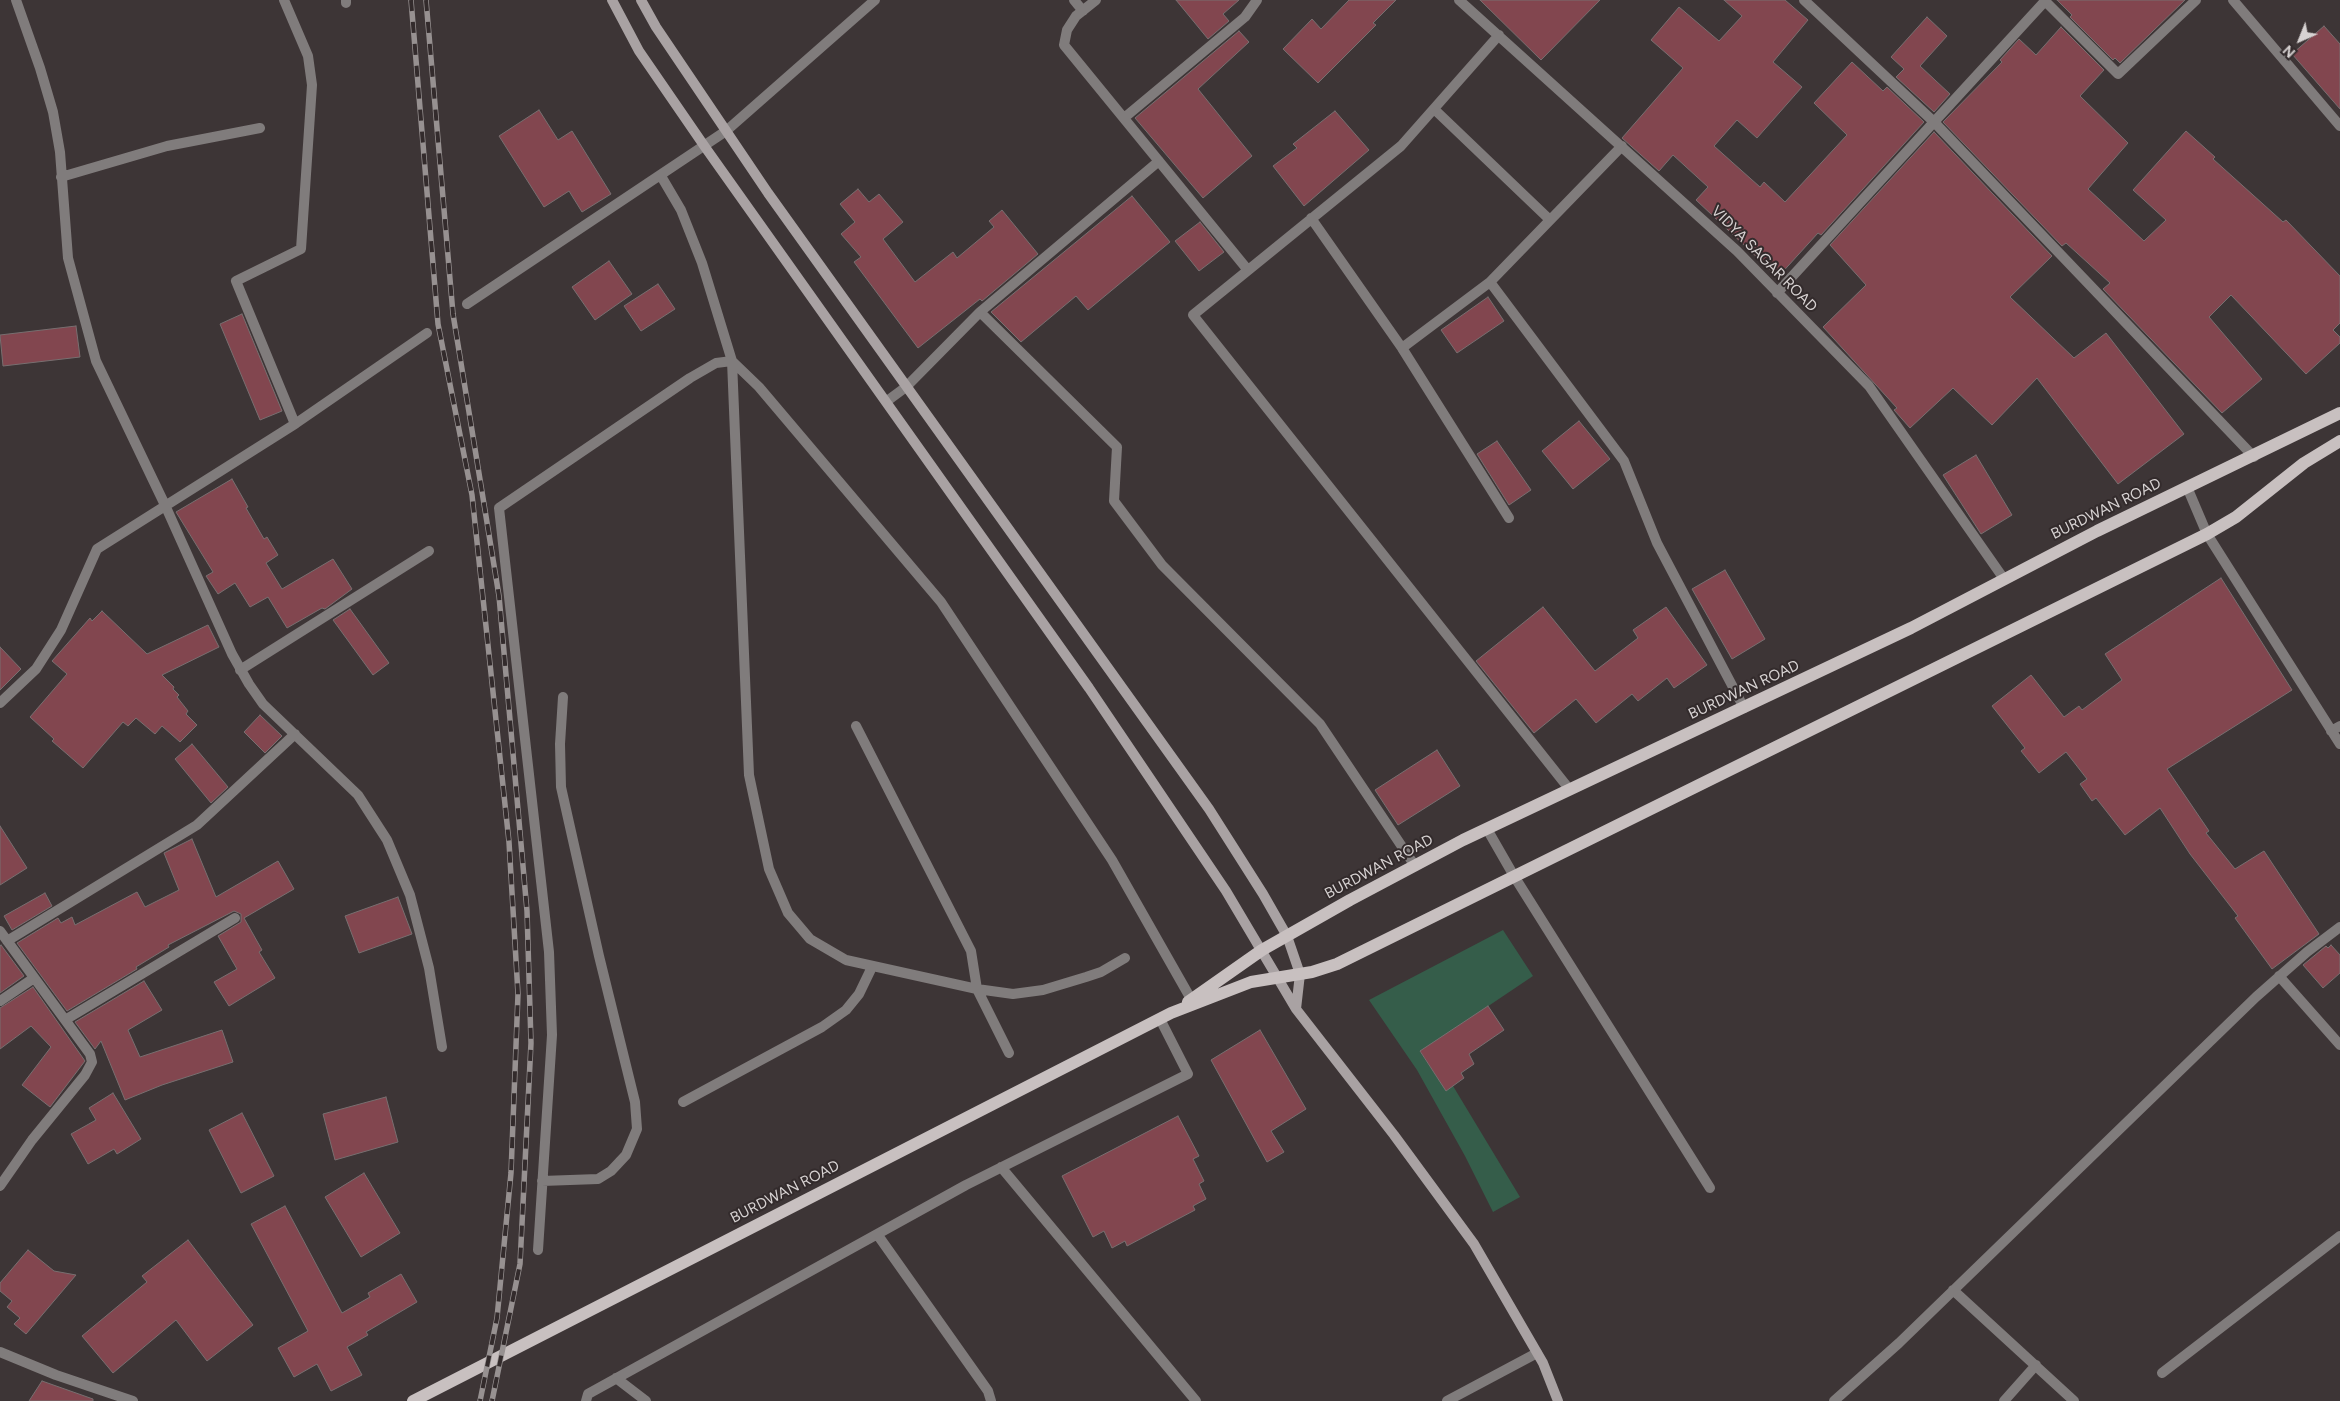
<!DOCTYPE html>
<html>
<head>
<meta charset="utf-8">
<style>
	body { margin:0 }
	#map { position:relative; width:2340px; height:1401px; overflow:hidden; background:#3d3536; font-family:Figtree,sans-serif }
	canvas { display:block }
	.north { position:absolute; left:2275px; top:15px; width:50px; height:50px; -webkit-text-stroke:4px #332b2c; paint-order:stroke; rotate:224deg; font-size:14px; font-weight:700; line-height:20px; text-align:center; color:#d7d2d2 }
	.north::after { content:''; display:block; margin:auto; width:18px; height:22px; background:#d7d2d2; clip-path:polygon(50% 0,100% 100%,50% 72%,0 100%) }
</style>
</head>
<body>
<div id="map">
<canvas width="2340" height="1401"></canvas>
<div class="north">N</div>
</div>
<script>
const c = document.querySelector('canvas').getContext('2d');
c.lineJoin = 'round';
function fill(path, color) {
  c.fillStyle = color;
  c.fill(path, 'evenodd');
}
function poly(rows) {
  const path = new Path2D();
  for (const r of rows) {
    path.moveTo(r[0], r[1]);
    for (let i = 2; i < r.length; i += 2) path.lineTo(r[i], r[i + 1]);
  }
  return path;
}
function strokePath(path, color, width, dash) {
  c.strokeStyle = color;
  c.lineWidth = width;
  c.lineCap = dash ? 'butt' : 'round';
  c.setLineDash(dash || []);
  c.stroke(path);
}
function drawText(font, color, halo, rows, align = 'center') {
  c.font = font + ' Figtree,sans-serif';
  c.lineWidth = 4;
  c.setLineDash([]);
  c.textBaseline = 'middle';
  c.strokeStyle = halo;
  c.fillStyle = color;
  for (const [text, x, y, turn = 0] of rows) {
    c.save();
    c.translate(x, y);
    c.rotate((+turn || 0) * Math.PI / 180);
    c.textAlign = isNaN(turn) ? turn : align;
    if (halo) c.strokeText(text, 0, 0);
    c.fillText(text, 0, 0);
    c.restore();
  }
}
fill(poly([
	[1503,930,1533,976,1420,1052,1446,1090,1453,1086,1520,1197,1493,1212,1465,1156,1417,1070,1369,1000]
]), '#355d4a');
const building = poly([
	[1176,0,1239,0,1223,14,1229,21,1208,39,1176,0],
	[1349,0,1396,0,1373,23,1376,25,1318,83,1283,49,1312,19,1321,29,1349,0],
	[1480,0,1600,0,1541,60,1480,0],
	[1724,0,1785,0,1808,20,1773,62,1802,87,1757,138,1737,120,1714,146,1760,187,1764,182,1785,202,1847,135,1814,103,1852,62,1883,91,1887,87,1924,122,1821,235,1818,233,1778,277,1696,200,1708,187,1673,155,1659,171,1622,138,1683,68,1651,40,1679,7,1719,41,1742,16,1724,0],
	[2057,0,2185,0,2120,63,2115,58,2113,60,2070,17,2072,15,2057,0],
	[1927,17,1947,36,1920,66,1950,94,1934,112,1896,77,1904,69,1891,57,1927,17],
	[2324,26,2340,44,2340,109,2292,54,2324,26],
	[2061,27,2104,70,2080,96,2128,143,2088,189,2144,241,2166,220,2133,190,2186,131,2215,157,2213,159,2283,222,2286,220,2340,276,2340,323,2333,330,2340,337,2340,343,2306,374,2231,295,2209,317,2262,379,2222,413,2103,289,2110,283,2066,243,2062,246,1943,122,2002,62,2000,60,2019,39,2036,55,2061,27],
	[1239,31,1249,42,1198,89,1252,156,1203,198,1135,118,1239,31],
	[539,110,558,140,572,131,611,194,582,212,569,191,544,207,499,136,539,110],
	[1335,111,1369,150,1304,206,1273,166,1297,148,1293,144,1335,111],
	[1934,132,2052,256,2010,297,2074,358,2106,333,2184,434,2118,484,2037,378,1992,425,1953,388,1910,428,1894,410,1897,408,1823,327,1866,285,1830,245,1934,132],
	[858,189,869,202,879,194,903,222,883,239,915,282,953,252,957,258,994,227,989,221,1002,210,1038,254,982,301,980,299,918,348,854,262,861,257,841,234,855,222,840,204,858,189],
	[1132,196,1170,242,1088,310,1076,296,1021,342,991,312,1132,196],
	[1200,222,1224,252,1199,271,1175,241,1200,222],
	[609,261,632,294,595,320,572,287,609,261],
	[658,284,675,309,641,331,624,306,658,284],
	[1488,297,1504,321,1457,353,1441,330,1488,297],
	[242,314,282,411,260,420,220,324,242,314],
	[76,326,80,357,3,366,0,335,76,326],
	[1579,421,1610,459,1573,489,1542,451,1579,421],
	[1497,441,1531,490,1509,505,1477,454,1497,441],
	[1976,455,2012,515,1981,534,1943,475,1976,455],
	[232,479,248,507,246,508,264,539,267,537,278,555,266,563,282,589,333,559,352,589,325,609,322,608,287,628,268,597,250,607,235,583,218,594,206,576,213,572,176,512,232,479],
	[1725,570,1765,639,1732,659,1692,589,1725,570],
	[2221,578,2292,690,2167,769,2209,831,2206,833,2235,869,2264,851,2319,934,2272,969,2235,918,2238,916,2190,854,2160,808,2125,835,2096,798,2092,801,2080,784,2087,779,2066,752,2039,773,2021,751,2025,748,1992,706,2031,675,2064,717,2079,706,2082,710,2122,680,2105,654,2221,578],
	[1543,607,1595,671,1638,638,1633,630,1666,607,1707,665,1674,688,1667,678,1638,701,1632,694,1596,723,1576,699,1534,733,1476,661,1543,607],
	[350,609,389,663,373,675,333,620,350,609],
	[102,611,147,654,208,625,219,647,162,675,174,687,173,689,179,695,177,697,188,711,186,714,197,725,180,742,162,726,155,734,136,718,128,726,123,722,83,768,52,741,54,739,30,717,67,674,52,661,90,618,92,621,102,611],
	[0,647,21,669,0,690,0,647],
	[260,715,282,736,265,753,244,732,260,715],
	[192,744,228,787,211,803,175,759,192,744],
	[1437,750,1460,786,1398,825,1375,790,1437,750],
	[0,826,27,868,0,885,0,826],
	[192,839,216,897,278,861,294,889,244,918,262,950,259,952,275,978,229,1006,214,982,237,969,218,936,241,922,241,914,234,911,168,945,169,947,136,967,137,969,67,1011,17,943,58,918,61,923,72,917,75,925,137,892,145,907,179,890,164,853,192,839],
	[45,893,52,906,12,930,4,916,45,893],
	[398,897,412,934,359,953,345,916,398,897],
	[1,945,24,976,0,993,0,946,1,945],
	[2331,945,2340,955,2340,973,2323,988,2303,965,2326,946,2328,948,2331,945],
	[144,981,162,1010,128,1030,140,1057,222,1030,233,1062,162,1085,125,1100,101,1041,95,1049,75,1022,144,981],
	[33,987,85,1061,50,1107,22,1085,51,1047,31,1026,0,1049,0,1008,33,987],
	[1488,1006,1504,1030,1469,1054,1474,1064,1461,1073,1464,1078,1446,1091,1420,1051,1488,1006],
	[1260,1030,1306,1109,1271,1131,1284,1152,1267,1162,1211,1060,1260,1030],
	[113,1093,141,1139,117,1154,114,1149,88,1164,71,1134,96,1120,89,1108,113,1093],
	[386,1097,398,1142,335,1160,323,1114,386,1097],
	[242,1113,274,1176,241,1193,209,1130,242,1113],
	[1178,1116,1199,1156,1193,1159,1204,1181,1199,1184,1206,1199,1193,1206,1195,1210,1127,1246,1125,1241,1112,1248,1104,1231,1093,1237,1062,1176,1178,1116],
	[364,1173,400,1233,361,1257,325,1197,364,1173],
	[285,1206,342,1313,370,1297,368,1293,401,1274,417,1302,366,1332,368,1335,347,1347,362,1375,331,1391,317,1364,294,1377,278,1348,308,1331,251,1224,285,1206],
	[188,1240,253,1325,207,1361,176,1320,113,1373,82,1336,147,1282,142,1276,188,1240],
	[28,1250,54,1271,76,1275,26,1334,14,1324,20,1318,7,1307,12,1301,0,1291,0,1283,28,1250],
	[42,1381,93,1399,93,1401,29,1401,42,1381]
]);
fill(building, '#82464f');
strokePath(building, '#786f70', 1);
strokePath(poly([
	[16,0,40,68,53,112,60,152,68,258,96,361,165,505,232,654,249,684,263,704,358,795,387,840,410,895,429,968,442,1047],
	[284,0,308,56,312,85,301,249,236,281,295,424],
	[1074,0,1083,11],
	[1096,0,1076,16,1067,30,1064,45,1247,269],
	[1459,0,1737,251,1869,386,2004,579],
	[1804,0,1934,122,2254,457],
	[2044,0,2118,74,2196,0],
	[2233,0,2340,126],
	[346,3,346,0],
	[1499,35,1401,146,1193,315,1570,790],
	[1434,109,1550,220],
	[1124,118,1245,17,1257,0],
	[661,176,681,210,702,263,732,361,749,775,769,869,788,913,810,939,846,960,977,989,1013,994,1043,990,1086,977,1101,972,1125,958],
	[61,177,167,146,260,128],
	[1311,218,1402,348,1509,518],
	[1490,282,1624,461,1657,543,1744,708],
	[1777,293,2045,1],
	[467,304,726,131,875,0],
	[980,312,1117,447,1114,501,1162,565,1320,724,1415,866],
	[1402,348,1490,282,1622,146],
	[887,401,906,387,980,312,1159,161],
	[2187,487,2207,534,2340,744],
	[240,670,429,551],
	[0,703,36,669,61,630,97,549,295,424,427,333],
	[856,726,971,951,977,989,1009,1053],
	[2331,731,2340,726],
	[1487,829,1514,876,1710,1188],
	[0,931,90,1054,92,1062,85,1075,32,1140,0,1186],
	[7,941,197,825,295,734],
	[2279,976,2340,1045],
	[0,1001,34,978],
	[65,1020,235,918],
	[683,1102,822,1027,846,1010,859,994,872,967],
	[1001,1167,1196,1401],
	[542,1181,598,1179,611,1171,626,1155,637,1129,635,1102,599,956,561,787,560,744,563,697],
	[877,1234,988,1391,991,1401],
	[538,1250,552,1035,549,952,499,508,690,378,716,363,732,361,759,387,941,602,1112,860,1191,999],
	[1953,1290,2074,1401],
	[0,1352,56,1375,133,1401],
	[2162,1373,2340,1236],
	[616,1378,646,1401],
	[586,1401,588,1394,966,1185,1188,1074,1160,1019],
	[1447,1401,1537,1353],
	[1834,1401,1899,1343,2256,997,2307,952,2340,927],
	[2004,1401,2036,1365]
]), '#807c7c', 10);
strokePath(poly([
	[612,0,639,51,705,147,1089,688,1226,891,1296,1009,1394,1135,1474,1244,1543,1363,1558,1401],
	[641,0,656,27,768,193,1209,809,1263,894,1287,936,1300,974,1296,1009]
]), '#a9a2a3', 10);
strokePath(poly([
	[1188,1002,1262,950,1350,900,1463,840,1911,628,2097,531,2340,413],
	[413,1401,1171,1013,1251,982,1312,972,1337,964,2207,534,2236,517,2304,463,2340,441]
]), '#c8c0c0', 12);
const rail = poly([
	[411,0,438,324,472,495,509,842,518,994,511,1173,497,1318,480,1401],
	[426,0,453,314,499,596,527,911,531,1043,520,1264,492,1401]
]);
strokePath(rail, '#979191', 5.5);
strokePath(rail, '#332b2c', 4, [11]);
drawText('15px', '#d7d2d2', '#332b2c', [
	["VIDYA SAGAR ROAD",1764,259,45],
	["BURDWAN ROAD",2106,509,-26],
	["BURDWAN ROAD",1744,690,-25],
	["BURDWAN ROAD",1379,867,-28],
	["BURDWAN ROAD",785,1192,-27]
]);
</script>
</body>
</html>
